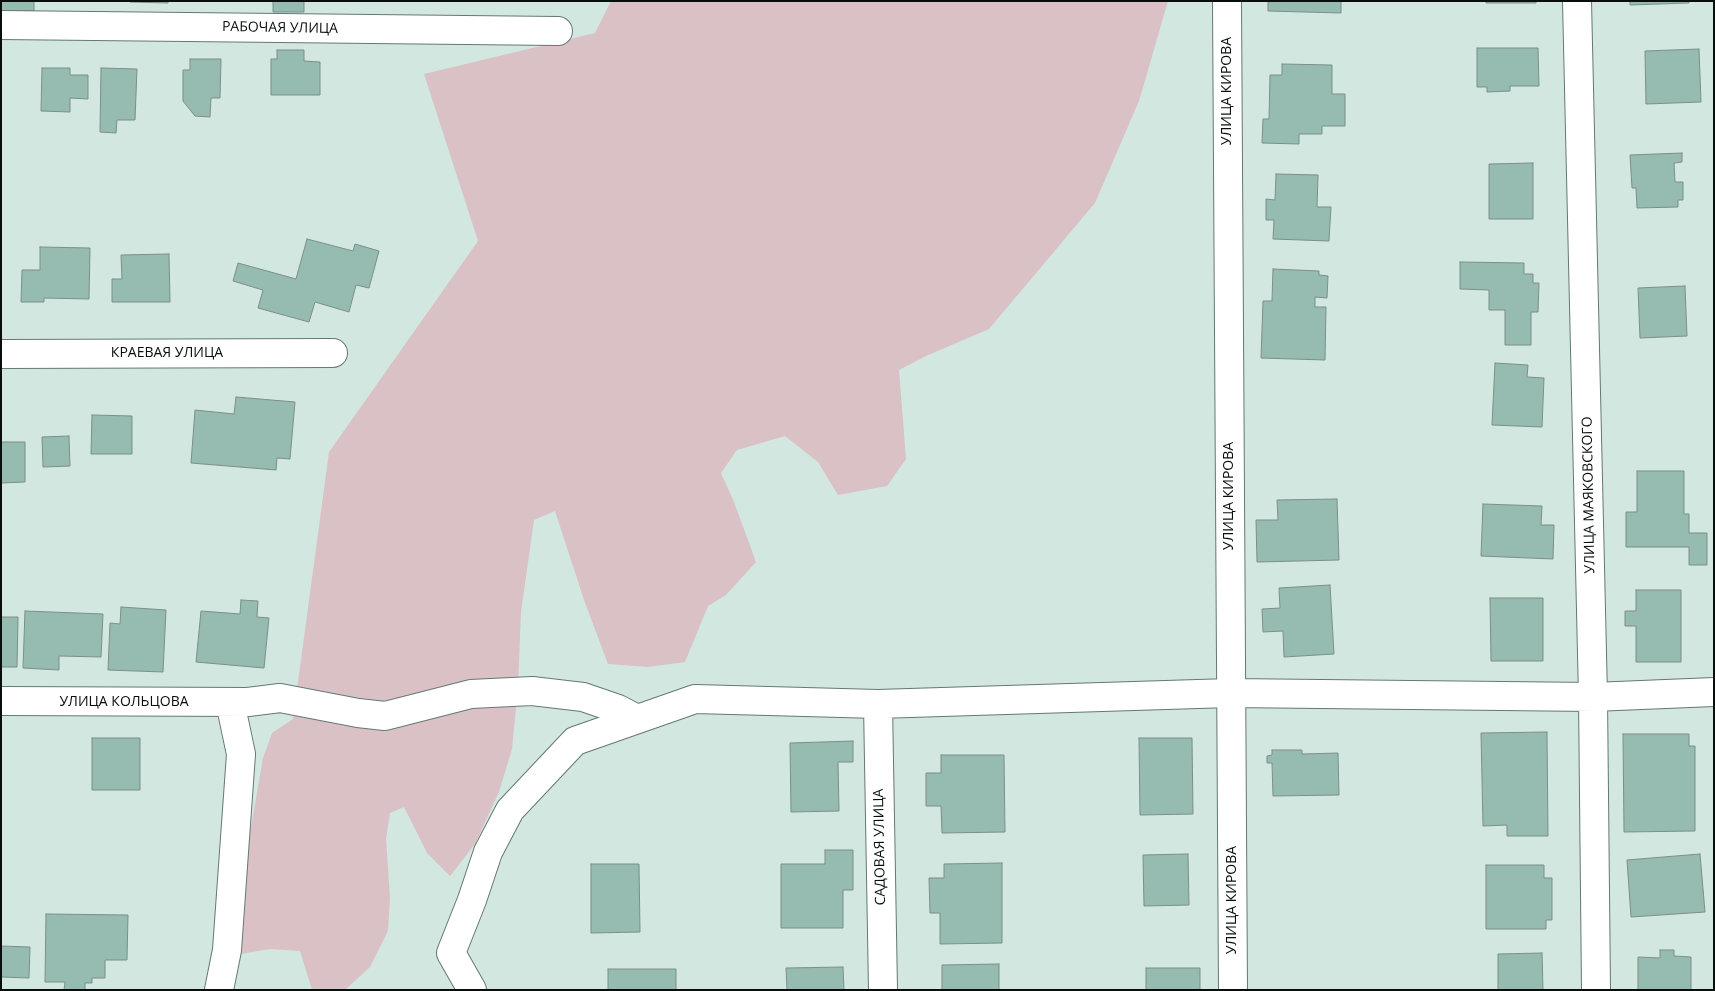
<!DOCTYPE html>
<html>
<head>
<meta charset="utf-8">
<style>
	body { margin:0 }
	#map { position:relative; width:1715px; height:991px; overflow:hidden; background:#d2e7e0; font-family:"Open Sans",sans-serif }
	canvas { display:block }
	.frame { position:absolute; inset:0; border:2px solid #070e0c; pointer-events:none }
</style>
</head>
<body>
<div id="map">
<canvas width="1715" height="991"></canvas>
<div class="frame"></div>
</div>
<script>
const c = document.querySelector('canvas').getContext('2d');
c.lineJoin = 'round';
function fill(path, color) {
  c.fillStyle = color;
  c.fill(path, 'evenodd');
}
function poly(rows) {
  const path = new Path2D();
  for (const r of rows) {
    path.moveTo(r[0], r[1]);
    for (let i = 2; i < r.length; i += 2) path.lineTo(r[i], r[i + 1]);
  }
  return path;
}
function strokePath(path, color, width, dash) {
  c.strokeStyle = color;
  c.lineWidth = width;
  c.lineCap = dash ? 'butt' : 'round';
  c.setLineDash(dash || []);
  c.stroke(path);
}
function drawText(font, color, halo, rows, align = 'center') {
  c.font = font + ' "Open Sans",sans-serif';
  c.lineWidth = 4;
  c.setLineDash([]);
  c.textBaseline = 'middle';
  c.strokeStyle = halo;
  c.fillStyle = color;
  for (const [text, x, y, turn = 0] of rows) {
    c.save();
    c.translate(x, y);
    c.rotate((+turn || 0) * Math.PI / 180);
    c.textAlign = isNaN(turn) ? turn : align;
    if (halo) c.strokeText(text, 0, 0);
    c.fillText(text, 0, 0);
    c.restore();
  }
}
fill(poly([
	[611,1,1168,1,1139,101,1095,203,989,329,926,356,899,370,906,459,887,486,838,495,818,462,785,436,737,450,721,473,734,502,756,562,726,595,708,606,685,662,648,667,608,664,584,600,555,511,534,520,521,612,518,687,512,749,499,792,475,844,450,876,427,853,404,807,390,813,386,839,390,898,388,931,370,967,345,990,312,990,300,951,270,949,241,954,242,879,263,758,272,733,293,719,329,452,478,241,424,74,595,33]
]), '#dac1c6');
const building = poly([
	[1,1,55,1,34,1,34,11,1,12,1,1],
	[130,1,168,1,168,3,130,2,130,1],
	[258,1,304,1,304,12,273,12,273,1,258,1],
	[1268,1,1341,1,1341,13,1268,11,1268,1],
	[1486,1,1536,1,1536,3,1486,3,1486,1],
	[1630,1,1689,1,1689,3,1630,5,1630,1],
	[1477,48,1538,48,1539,86,1510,86,1510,91,1487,92,1487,87,1477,87,1477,48],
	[1699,49,1701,102,1646,104,1645,51,1699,49],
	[277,50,304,50,304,61,320,62,320,95,271,95,271,59,277,59,277,50],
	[190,59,221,59,220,98,211,98,210,117,195,116,183,101,183,70,190,70,190,59],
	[1282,64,1332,65,1332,94,1345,94,1345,126,1322,126,1322,134,1299,134,1299,144,1262,143,1263,119,1269,119,1270,75,1282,75,1282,64],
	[42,68,70,68,70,75,88,75,88,99,70,98,70,112,41,111,42,68],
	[101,68,137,69,135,120,117,120,116,133,100,132,101,68],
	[1682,153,1682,162,1674,163,1675,182,1683,182,1683,200,1678,200,1678,207,1637,208,1636,188,1632,188,1630,155,1682,153],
	[1533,163,1533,219,1489,219,1489,164,1533,163],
	[1276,174,1318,175,1317,207,1331,207,1329,241,1273,239,1274,220,1266,220,1266,199,1275,200,1276,174],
	[307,239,353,251,355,244,379,251,369,288,356,285,349,312,315,302,309,322,258,308,263,290,233,281,238,263,296,279,307,239],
	[40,247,90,248,89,299,44,298,44,302,21,302,22,270,40,270,40,247],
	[169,254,170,302,112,302,112,279,122,279,121,255,169,254],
	[1460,262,1524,263,1524,274,1533,274,1533,283,1539,283,1538,312,1531,312,1531,345,1505,345,1505,310,1489,310,1489,290,1460,289,1460,262],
	[1273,269,1319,271,1319,275,1328,276,1327,298,1315,297,1315,307,1326,307,1325,360,1261,358,1263,301,1272,301,1273,269],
	[1685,286,1687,336,1640,338,1638,288,1685,286],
	[1495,363,1528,365,1527,377,1544,378,1542,427,1492,425,1495,363],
	[236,397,295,402,290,459,277,458,276,470,191,463,195,410,234,414,236,397],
	[92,415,132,416,132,454,91,454,92,415],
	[69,436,70,466,43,467,42,437,69,436],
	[1,442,25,442,25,482,1,483,1,442],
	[1637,471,1684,471,1684,514,1689,514,1689,533,1707,533,1707,565,1689,565,1689,547,1626,547,1626,512,1637,512,1637,471],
	[1337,499,1339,560,1257,562,1256,520,1278,520,1277,500,1337,499],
	[1483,504,1542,506,1541,525,1554,525,1553,559,1481,556,1483,504],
	[1330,585,1334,654,1284,657,1283,631,1263,632,1262,609,1280,608,1279,588,1330,585],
	[1636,590,1681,590,1681,662,1636,662,1636,626,1625,626,1625,611,1636,611,1636,590],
	[1490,598,1543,598,1543,661,1491,661,1490,598],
	[241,600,258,601,257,617,269,618,264,668,196,662,201,611,240,614,241,600],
	[121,607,166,610,163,672,108,670,110,623,120,624,121,607],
	[25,611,103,614,101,657,59,656,59,670,23,668,25,611],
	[1,617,18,617,17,667,1,667,1,617],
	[1547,732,1548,836,1507,836,1507,825,1483,826,1481,733,1547,732],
	[1623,734,1689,734,1689,746,1695,746,1695,831,1624,832,1623,734],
	[92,738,140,738,140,790,92,790,92,738],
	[1139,738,1192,738,1193,814,1140,815,1139,738],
	[853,741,853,762,838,762,839,811,791,812,790,743,853,741],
	[1272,750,1302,750,1302,754,1338,753,1339,795,1273,796,1272,763,1267,763,1267,756,1272,755,1272,750],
	[941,755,1004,755,1005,832,942,833,941,806,926,806,926,773,941,773,941,755],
	[825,850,853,850,853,890,843,890,843,928,781,928,781,864,825,864,825,850],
	[1188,854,1189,905,1144,906,1143,855,1188,854],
	[1700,854,1705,912,1631,917,1627,860,1700,854],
	[1002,863,1002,943,940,944,940,913,930,913,929,878,944,878,944,864,1002,863],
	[591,864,639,864,640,932,591,933,591,864],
	[1486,865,1544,865,1544,878,1552,878,1552,920,1546,920,1546,929,1486,929,1486,865],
	[46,914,128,915,127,960,105,960,105,978,92,978,92,983,85,983,85,990,64,990,65,982,45,982,46,914],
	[1,946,30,947,29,978,1,977,1,946],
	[1660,950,1674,950,1674,956,1691,957,1691,990,1638,990,1638,957,1660,958,1660,950],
	[1542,953,1543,990,1498,990,1498,954,1542,953],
	[999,964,999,990,942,990,942,965,999,964],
	[843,967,844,990,787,990,786,968,843,967],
	[1146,968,1200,968,1200,990,1146,990,1146,968],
	[608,969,676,969,676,990,608,990,608,969]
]);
fill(building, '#96bbb0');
strokePath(building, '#7b8f89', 1);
const minor = poly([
	[1227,1,1233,990],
	[1577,1,1593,697,1596,990],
	[1,25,558,31],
	[1,354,333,353],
	[1,701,248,702,280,698,358,713,385,716,471,694,532,691,583,697,618,709,637,719],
	[878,704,883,990],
	[219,990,227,950,241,754,230,702],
	[472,990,451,953,472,900,488,852,510,810,575,741,695,699,878,704,1230,693,1593,697,1714,692]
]);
strokePath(minor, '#657872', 30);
strokePath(minor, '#fff', 28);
drawText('14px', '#070e0c', '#fff', [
	["РАБОЧАЯ УЛИЦА",280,28,1],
	["УЛИЦА КИРОВА",1227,91,-90],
	["КРАЕВАЯ УЛИЦА",167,353],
	["УЛИЦА МАЯКОВСКОГО",1589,495,-91],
	["УЛИЦА КИРОВА",1229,496,-90],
	["УЛИЦА КОЛЬЦОВА",124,702],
	["САДОВАЯ УЛИЦА",880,847,-91],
	["УЛИЦА КИРОВА",1232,900,-90]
]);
</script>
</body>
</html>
